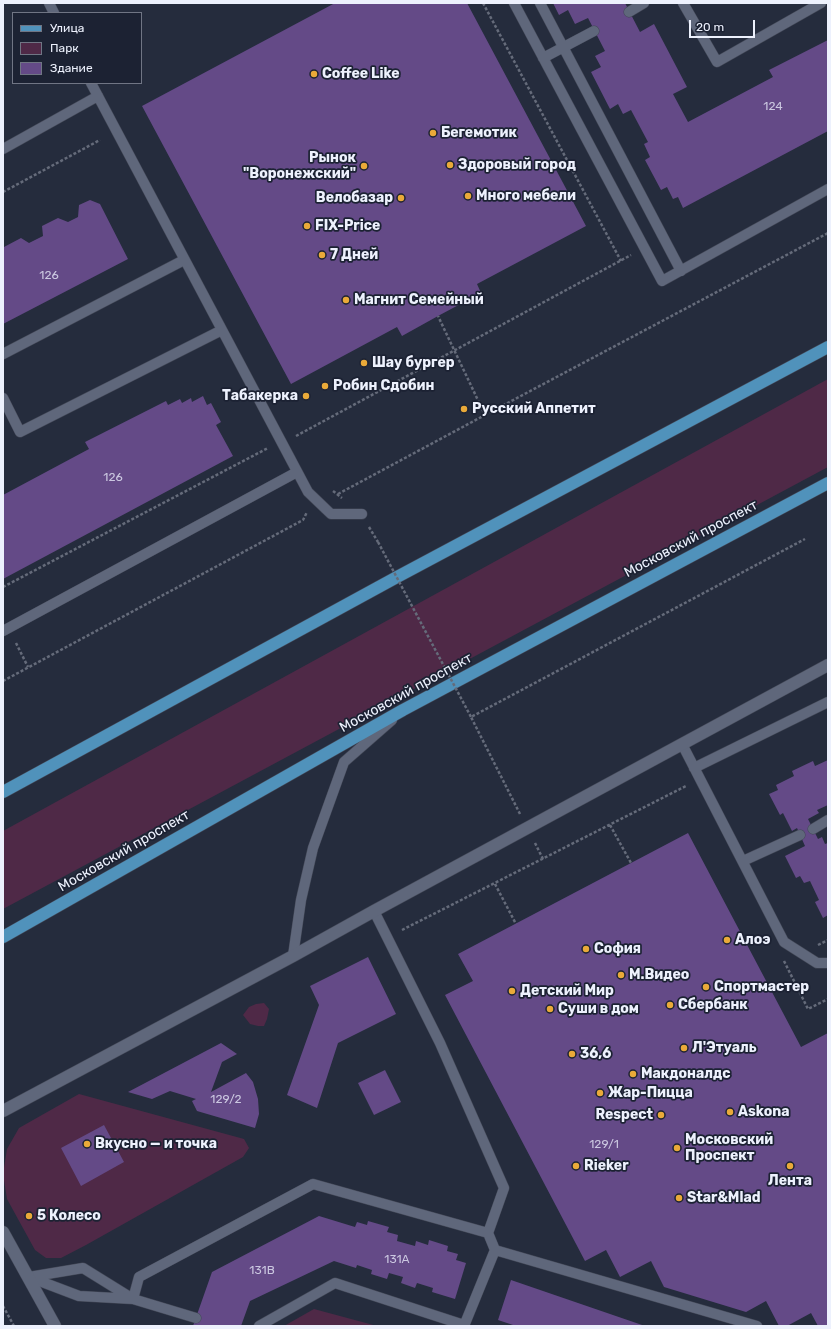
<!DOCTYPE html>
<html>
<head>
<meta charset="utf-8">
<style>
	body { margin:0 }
	#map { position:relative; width:831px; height:1329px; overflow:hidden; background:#252c3d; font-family:Rubik,sans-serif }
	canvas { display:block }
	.frame { position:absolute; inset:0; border:4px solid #edf1fd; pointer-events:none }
	.legend { position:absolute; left:12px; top:12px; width:130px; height:72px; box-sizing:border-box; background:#1c2233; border:1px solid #707584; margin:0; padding:5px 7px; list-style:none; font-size:12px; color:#edf1fd }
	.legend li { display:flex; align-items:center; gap:8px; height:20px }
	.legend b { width:20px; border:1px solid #707584 }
	.scale { position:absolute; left:689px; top:20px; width:66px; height:18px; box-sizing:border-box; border:2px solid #edf1fd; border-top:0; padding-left:5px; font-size:12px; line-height:14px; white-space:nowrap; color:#edf1fd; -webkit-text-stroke:3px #1c2233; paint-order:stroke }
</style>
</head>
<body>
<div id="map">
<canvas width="831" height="1329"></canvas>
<div class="frame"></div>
<ul class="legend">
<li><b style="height:5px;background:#5092bb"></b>Улица</li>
<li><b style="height:11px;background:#4f2947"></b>Парк</li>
<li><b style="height:11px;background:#644a87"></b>Здание</li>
</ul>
<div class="scale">20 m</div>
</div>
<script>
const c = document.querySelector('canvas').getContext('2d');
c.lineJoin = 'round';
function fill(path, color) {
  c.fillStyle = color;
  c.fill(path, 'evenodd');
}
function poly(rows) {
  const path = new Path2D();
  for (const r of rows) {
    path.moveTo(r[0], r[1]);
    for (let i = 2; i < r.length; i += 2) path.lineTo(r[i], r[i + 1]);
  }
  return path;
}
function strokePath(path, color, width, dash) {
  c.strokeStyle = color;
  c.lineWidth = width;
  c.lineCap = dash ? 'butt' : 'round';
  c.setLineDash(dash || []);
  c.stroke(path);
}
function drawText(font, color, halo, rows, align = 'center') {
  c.font = font + ' Rubik,sans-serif';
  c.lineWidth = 3.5;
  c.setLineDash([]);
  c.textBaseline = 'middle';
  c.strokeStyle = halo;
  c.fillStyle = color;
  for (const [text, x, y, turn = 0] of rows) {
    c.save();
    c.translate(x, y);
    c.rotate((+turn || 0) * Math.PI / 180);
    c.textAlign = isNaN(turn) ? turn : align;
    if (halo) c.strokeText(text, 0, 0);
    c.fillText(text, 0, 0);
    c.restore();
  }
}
fill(poly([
	[828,379,828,467,3,909,3,831],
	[264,1003,269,1009,267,1019,264,1026,258,1026,250,1024,243,1015,249,1007,256,1004],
	[79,1094,244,1139,249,1148,243,1157,86,1245,61,1258,46,1258,35,1250,7,1199,3,1174,7,1149,19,1128],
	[314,1309,377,1326,284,1326]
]), '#4f2947');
fill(poly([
	[335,3,467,3,586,226,477,284,481,293,438,316,402,336,397,327,291,384,142,106],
	[553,3,625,3,640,32,654,24,687,87,673,94,688,122,773,77,769,70,828,40,828,131,683,208,678,197,673,199,667,187,661,190,645,160,650,157,644,144,648,142,631,110,623,114,618,104,610,109,591,72,601,67,595,56,605,51,588,18,575,24,568,10,559,15],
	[90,200,100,204,128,259,3,324,4,247,21,238,29,243,43,236,42,226,58,218,68,222,78,217,79,205],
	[203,396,207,405,211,403,221,422,216,425,233,456,3,579,3,495,89,449,85,442,166,401,168,405,180,399,182,403,191,398,192,402],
	[828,760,828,805,817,810,819,813,808,819,818,839,822,837,825,844,828,843,828,915,823,918,815,902,819,900,810,881,804,883,800,876,796,878,785,856,805,846,797,828,792,831,783,813,780,815,769,794,778,790,776,785,794,776,792,771,813,761,815,766],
	[688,833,801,1047,828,1033,828,1326,818,1326,811,1313,787,1326,779,1326,766,1301,746,1312,664,1287,651,1261,620,1277,606,1250,585,1261,445,995,473,981,458,954],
	[368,957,396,1014,338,1043,317,1108,287,1095,319,1005,310,986],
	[221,1043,237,1054,222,1062,211,1092,246,1073,253,1082,258,1099,259,1114,255,1128,197,1111,192,1101,196,1099,170,1091,152,1099,128,1092],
	[385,1070,401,1102,374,1115,358,1083],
	[104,1125,124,1162,81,1186,61,1148],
	[319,1216,355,1227,357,1222,367,1225,368,1221,389,1227,387,1232,398,1235,397,1241,415,1246,416,1241,428,1245,429,1240,448,1246,447,1251,458,1254,456,1260,466,1263,455,1299,432,1292,433,1288,417,1283,415,1288,401,1283,403,1277,389,1273,387,1279,371,1274,372,1270,357,1265,356,1268,334,1261,250,1301,241,1326,193,1326,212,1272],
	[511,1280,645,1326,516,1326,498,1320]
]), '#644a87');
const lane = poly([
	[49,3,54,13],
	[514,3,662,281,828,189],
	[540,3,681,271],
	[683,3,717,62,821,3],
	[629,12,644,3],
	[543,58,594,31],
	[91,83,308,492,331,514,362,514],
	[3,149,98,96],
	[3,354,184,260],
	[3,398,20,432,222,330],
	[3,631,297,472],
	[682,744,784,942,817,963,828,963],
	[694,768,828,702],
	[813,829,828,820],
	[743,861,800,835],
	[374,911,440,1043,504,1188,488,1233],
	[293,956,301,900,313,848,344,762,392,720],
	[495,1250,757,1326],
	[29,1277,83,1268,133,1299,139,1277,313,1184,488,1233,495,1250,464,1326],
	[29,1277,79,1296,133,1299,196,1318],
	[259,1326,335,1283,464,1325]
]);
const street = poly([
	[3,1111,293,956,374,911,828,665],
	[3,1232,55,1326]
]);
const primary = poly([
	[3,792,397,577,828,347],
	[3,937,403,710,828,483]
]);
strokePath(lane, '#444958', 11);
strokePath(street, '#444958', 13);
strokePath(primary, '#444958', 13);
strokePath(poly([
	[483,3,621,261],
	[3,192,100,140],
	[485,415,828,233],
	[296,436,631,255],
	[333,491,342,498],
	[338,494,485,415,438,316],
	[369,527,378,542],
	[3,587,268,448],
	[16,643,28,667],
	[3,681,303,520,307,512],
	[520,814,471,717,805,539],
	[610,825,631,863],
	[535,843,543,859],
	[495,884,516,924],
	[402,930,686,786],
	[818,945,828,940],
	[784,961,808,1009,828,999],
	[3,1306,14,1326]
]), '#656b7a', 2.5, [3, 2]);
strokePath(lane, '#5f677b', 10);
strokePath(street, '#5f677b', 12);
strokePath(primary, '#5092bb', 12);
strokePath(poly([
	[378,542,471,717]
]), '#656b7a', 2.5, [3, 2]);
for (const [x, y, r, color] of [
	[314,74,4,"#eaaa39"],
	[433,133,4,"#eaaa39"],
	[450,165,4,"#eaaa39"],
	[364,166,4,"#eaaa39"],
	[468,196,4,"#eaaa39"],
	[401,198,4,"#eaaa39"],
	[307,226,4,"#eaaa39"],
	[322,255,4,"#eaaa39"],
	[346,300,4,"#eaaa39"],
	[364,363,4,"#eaaa39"],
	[325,386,4,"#eaaa39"],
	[306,396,4,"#eaaa39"],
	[464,409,4,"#eaaa39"],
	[727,940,4,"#eaaa39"],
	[586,949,4,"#eaaa39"],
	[621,975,4,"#eaaa39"],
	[706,987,4,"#eaaa39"],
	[512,991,4,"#eaaa39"],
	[670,1005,4,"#eaaa39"],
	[550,1009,4,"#eaaa39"],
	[684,1048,4,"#eaaa39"],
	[572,1054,4,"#eaaa39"],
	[633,1074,4,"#eaaa39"],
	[600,1093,4,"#eaaa39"],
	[730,1112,4,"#eaaa39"],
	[661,1115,4,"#eaaa39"],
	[87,1144,4,"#eaaa39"],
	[677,1148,4,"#eaaa39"],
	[576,1166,4,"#eaaa39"],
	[790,1166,4,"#eaaa39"],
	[679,1198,4,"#eaaa39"],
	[29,1216,4,"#eaaa39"]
]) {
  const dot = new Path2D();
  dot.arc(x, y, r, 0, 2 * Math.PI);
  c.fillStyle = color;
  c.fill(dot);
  strokePath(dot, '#1c2233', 1.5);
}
drawText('12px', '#cbc7e0', null, [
	["124",773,107],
	["126",49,276],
	["126",113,478],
	["129/2",226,1100],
	["129/1",604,1145],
	["131А",397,1260],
	["131В",262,1271]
]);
drawText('bold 14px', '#edf1fd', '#1c2233', [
	["Coffee Like",322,74],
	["Бегемотик",441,133],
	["Рынок",356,158,"right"],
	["\"Воронежский\"",356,174,"right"],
	["Здоровый город",458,165],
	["Много мебели",476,196],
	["Велобазар",393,198,"right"],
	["FIX-Price",315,226],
	["7 Дней",330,255],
	["Магнит Семейный",354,300],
	["Шау бургер",372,363],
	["Робин Сдобин",333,386],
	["Табакерка",298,396,"right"],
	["Русский Аппетит",472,409],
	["Алоэ",735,940],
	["София",594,949],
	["М.Видео",629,975],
	["Спортмастер",714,987],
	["Детский Мир",520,991],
	["Сбербанк",678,1005],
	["Суши в дом",558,1009],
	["Л'Этуаль",692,1048],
	["36,6",580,1054],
	["Макдоналдс",641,1074],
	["Жар-Пицца",608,1093],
	["Askona",738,1112],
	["Respect",653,1115,"right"],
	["Московский",685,1140],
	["Проспект",685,1156],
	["Вкусно — и точка",95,1144],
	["Rieker",584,1166],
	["Лента",790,1181,"center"],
	["Star&Mlad",687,1198],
	["5 Колесо",37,1216]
], 'left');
drawText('14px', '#edf1fd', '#1c2233', [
	["Московский проспект",691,539,-28],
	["Московский проспект",406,693,-29],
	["Московский проспект",124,851,-30]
]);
</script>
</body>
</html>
